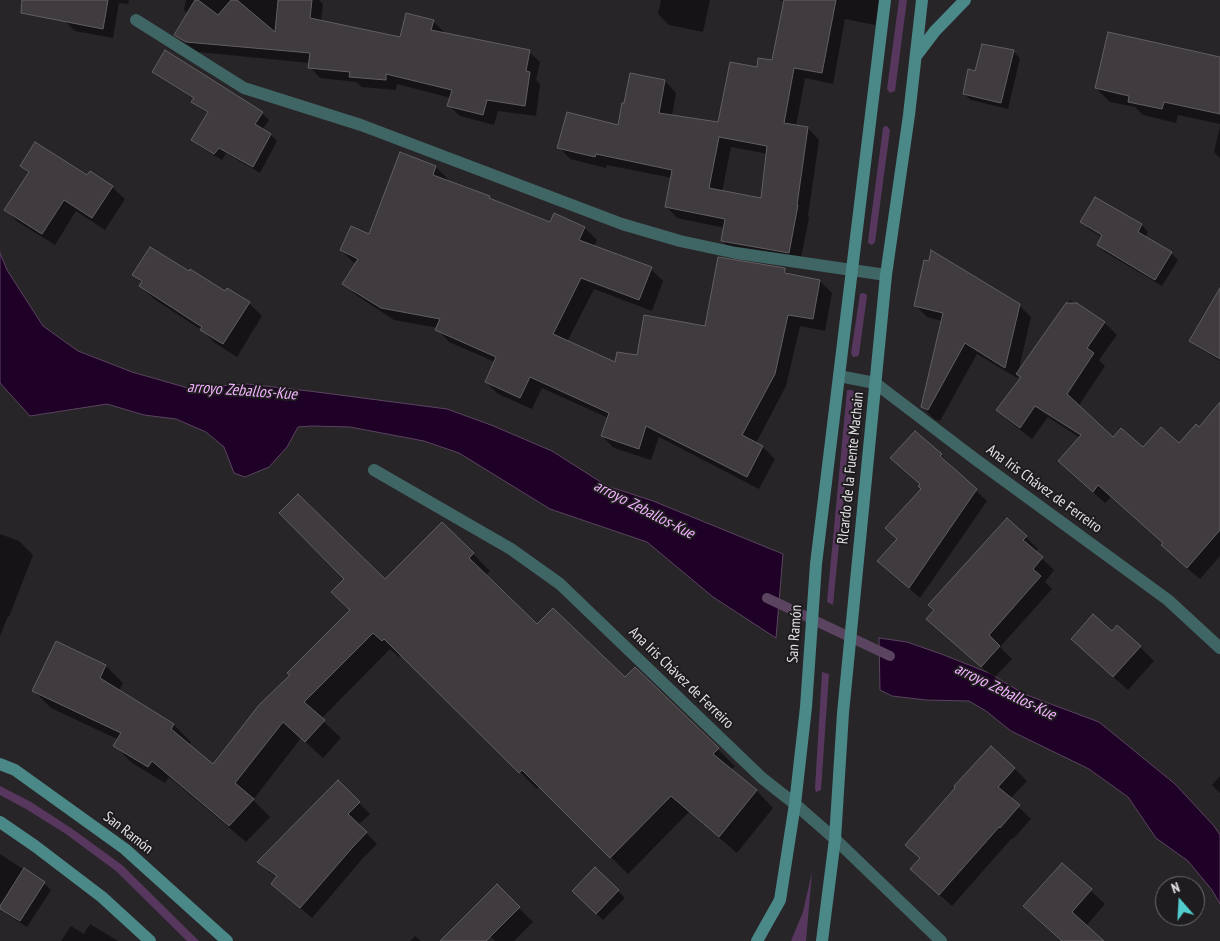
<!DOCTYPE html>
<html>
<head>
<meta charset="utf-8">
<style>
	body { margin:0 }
	#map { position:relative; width:1220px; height:941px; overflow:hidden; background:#282529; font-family:"PT Sans Narrow",sans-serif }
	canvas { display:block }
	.north { position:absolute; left:1155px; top:876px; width:50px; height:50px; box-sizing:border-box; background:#1f1c1f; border:1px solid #6e6b6e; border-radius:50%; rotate:341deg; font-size:14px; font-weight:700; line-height:20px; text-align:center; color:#e4e2e4 }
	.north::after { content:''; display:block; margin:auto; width:18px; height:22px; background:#52cdce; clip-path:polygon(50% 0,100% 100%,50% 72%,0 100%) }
</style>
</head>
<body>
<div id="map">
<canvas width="1220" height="941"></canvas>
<div class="north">N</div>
</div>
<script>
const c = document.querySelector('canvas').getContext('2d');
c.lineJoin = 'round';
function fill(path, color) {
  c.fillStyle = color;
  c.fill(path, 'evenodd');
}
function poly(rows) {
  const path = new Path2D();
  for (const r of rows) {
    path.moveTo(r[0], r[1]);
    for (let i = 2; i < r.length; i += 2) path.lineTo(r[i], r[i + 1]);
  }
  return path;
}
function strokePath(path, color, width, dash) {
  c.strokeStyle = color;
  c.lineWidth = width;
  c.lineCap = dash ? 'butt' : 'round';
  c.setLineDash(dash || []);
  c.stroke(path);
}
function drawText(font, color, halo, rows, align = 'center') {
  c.font = font + ' "PT Sans Narrow",sans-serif';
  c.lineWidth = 4;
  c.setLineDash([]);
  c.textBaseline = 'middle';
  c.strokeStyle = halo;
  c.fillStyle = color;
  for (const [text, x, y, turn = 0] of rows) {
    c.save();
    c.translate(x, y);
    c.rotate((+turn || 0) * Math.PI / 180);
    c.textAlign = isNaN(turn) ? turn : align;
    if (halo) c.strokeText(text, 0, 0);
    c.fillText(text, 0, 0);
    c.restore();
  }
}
fill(poly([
	[899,0,907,0,895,91,890,93,887,89],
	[885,126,887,126,890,130,875,242,872,245,868,243,868,241,883,128],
	[863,293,866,294,867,296,859,354,858,356,853,357,851,353,860,294],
	[847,390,852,390,854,392,854,394,833,605,827,602],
	[822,672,829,674,821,790,816,792,815,788],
	[0,786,31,802,71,828,122,865,199,941,187,941,116,871,66,834,26,809,0,795],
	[812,872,806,941,791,941,803,912]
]), '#58375e');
const water = poly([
	[0,253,7,270,43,326,78,351,132,372,188,388,247,384,309,391,447,409,491,425,552,451,607,486,653,501,783,554,776,638,713,597,647,542,550,509,459,453,424,441,350,427,312,426,298,427,287,447,269,467,245,477,234,473,224,447,206,432,176,419,144,415,107,404,30,416,0,383,0,253],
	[879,638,907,642,944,655,989,673,1024,694,1099,722,1175,784,1214,826,1220,835,1220,904,1212,890,1188,861,1156,838,1128,797,1089,769,1011,731,986,711,969,701,926,700,892,696,880,690,879,638]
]);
fill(water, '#1f0026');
strokePath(water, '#5a445f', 1);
fill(poly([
	[31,0,129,0,128,4,119,3,113,38,75,31,65,21],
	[186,0,319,0,323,4,321,21,401,38,433,21,444,32,443,34,529,52,540,62,536,80,540,84,536,116,498,111,494,125,460,116,449,106,451,98,397,84,396,90,362,87,356,82,320,78,310,67,310,63,198,52,187,45,176,34,188,14,184,10],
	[661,0,710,0,703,32,669,25,658,14],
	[777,0,880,0,875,25,845,19,833,84,805,78,796,126,808,128,819,140,808,216,809,218,800,263,734,252,722,241,725,228,677,218,666,206,672,178,607,165,606,168,570,159,559,147,619,126,625,105,631,75,665,81,676,93,672,116,719,124,758,69,773,62,784,3,783,1],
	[731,147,768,154,762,200,722,192],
	[1013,51,1020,58,1008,109,971,100,964,94,976,72],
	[1220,59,1220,124,1178,115,1176,123,1143,115,1135,107,1110,102,1096,88],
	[153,72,262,113,269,120,262,130,271,135,277,141,260,173,226,153,222,160,199,146,192,139,209,114,200,108,193,101,194,99,160,78],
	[1220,126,1220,158,1214,152],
	[21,166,88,177,112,187,125,199,105,230,76,211,55,245,18,222,6,210,29,174],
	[436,167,448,179,447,182,489,197,492,201,551,223,585,228,597,240,594,247,651,269,663,281,652,311,594,289,567,342,616,364,638,357,706,327,785,270,790,275,820,281,832,293,825,331,800,326,786,386,756,443,763,447,775,459,759,489,659,437,651,460,614,448,602,436,608,418,542,388,532,409,498,394,486,382,495,362,449,342,437,329,438,328,394,320,356,295,343,283,356,263,353,262,341,250,370,236],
	[1096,198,1142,225,1148,232,1145,237,1171,253,1178,260,1162,286,1105,252,1098,245,1103,237,1088,229,1082,222],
	[134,275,226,292,249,303,262,316,237,357,215,343,203,331,154,299,141,286,142,283],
	[1070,300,1105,323,1117,335,1099,360,1105,366,1078,407,1114,439,1143,449,1179,445,1220,447,1220,556,1200,579,1174,557,1162,545,1164,543,1111,497,1105,503,1072,473,1080,438,1048,417,1032,439,1010,422,998,410,1022,378,1018,375,1017,378,977,354,940,421,934,419,922,407,942,321,927,317,915,305,1019,305,1031,317,1018,373],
	[1220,323,1220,361,1198,347,1191,341],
	[915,432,941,455,952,466,950,467,987,501,920,598,890,571,899,539,923,489,921,485],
	[442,523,490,571,485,576,537,626,625,678,635,669,735,766,731,770,757,791,773,808,737,853,689,812,628,874,539,786,537,789,402,655,399,657,390,649,321,719,341,738,323,758,301,738,253,800,270,817,246,842,169,777,165,783,132,763,115,746,119,740,51,708,34,691,57,643,106,666,123,683,119,691,174,725,191,742,188,745,213,766,385,580],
	[0,534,19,541,33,555,9,617,8,616,0,636],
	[1026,537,1038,549,1035,552,1054,570,1045,582,1052,589,1000,647,1012,659,994,678,940,631],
	[1112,632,1140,647,1154,661,1128,690,1086,653],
	[1014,768,1027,781,1010,799,1031,819,1013,839,1012,838,952,906,924,881,921,859],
	[1220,776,1220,793,1212,785],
	[338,782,370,814,358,825,377,844,363,858,312,918,284,894,278,878,269,872,259,862],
	[0,854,44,883,51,890,27,927,0,910],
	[1062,864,1105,904,1086,926,1102,941,1062,941],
	[595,869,625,898,603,920,574,891],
	[497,886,533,922,514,941,495,941,468,915],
	[90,924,118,941,61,941,71,926,84,934],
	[415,936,421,941,410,941]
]), '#0007');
strokePath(poly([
	[767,598,890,656]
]), '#5a445f', 10);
const building = poly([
	[22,0,108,0,103,29,21,13,22,0],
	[195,0,198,0,218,15,231,0,237,0,275,32,278,0,312,0,310,18,400,37,406,13,434,20,431,30,530,50,526,71,530,72,525,106,487,100,483,115,447,106,452,90,386,74,386,80,349,77,350,72,308,68,310,53,186,42,174,35,195,0],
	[784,0,836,0,822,73,794,68,784,123,808,127,797,205,798,205,789,253,721,241,725,219,665,207,672,170,596,154,595,157,557,148,567,112,618,125,622,103,624,103,630,73,665,80,659,113,718,122,730,62,757,67,758,58,772,60,784,0],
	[719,137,767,146,761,198,709,188,719,137],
	[1108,32,1220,57,1220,114,1164,102,1162,109,1128,102,1129,96,1095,88,1108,32],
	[982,44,1014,50,1001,103,963,94,968,69,975,71,982,44],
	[165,50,263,112,255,124,271,134,253,167,219,148,214,154,191,140,208,112,191,102,194,98,152,72,165,50],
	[35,142,87,175,90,171,113,186,92,218,64,200,42,234,4,210,29,172,20,166,35,142],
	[400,152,436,166,433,175,490,196,489,198,550,222,554,213,585,227,579,240,652,267,639,300,581,278,553,334,615,362,617,352,637,355,644,315,705,326,718,257,785,268,785,273,820,280,813,319,788,315,775,374,742,435,763,446,747,477,646,426,639,449,601,436,609,413,530,377,520,398,485,382,496,357,435,330,440,319,381,308,342,284,358,259,340,250,351,226,369,234,400,152],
	[1095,197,1142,224,1138,232,1172,252,1155,280,1097,245,1102,235,1080,222,1095,197],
	[150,247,189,271,190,269,225,291,227,288,250,302,223,344,200,330,202,327,139,286,142,281,132,275,150,247],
	[931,250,1020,304,1005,368,965,343,928,410,921,407,943,313,914,306,924,260,929,261,931,250],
	[1220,288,1220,359,1189,341,1220,288],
	[1066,303,1077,303,1105,322,1087,348,1094,353,1067,394,1113,437,1121,428,1143,447,1161,427,1179,443,1196,424,1199,427,1220,402,1220,530,1187,568,1161,545,1163,543,1098,485,1093,492,1058,461,1081,435,1035,406,1020,428,996,410,1021,377,1016,374,1066,303],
	[915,431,942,454,940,456,977,489,909,588,877,561,897,539,885,528,921,489,918,486,920,484,890,458,915,431],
	[298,494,385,579,442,522,474,553,469,558,537,624,553,608,625,677,635,667,719,748,713,754,757,790,719,837,671,796,610,858,522,770,519,773,384,639,382,641,373,633,304,702,325,720,305,742,283,722,235,783,254,799,229,826,152,761,148,767,113,746,121,733,32,691,56,641,106,665,100,678,174,724,171,729,213,764,259,705,290,675,287,673,350,610,331,592,344,579,279,513,298,494],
	[1007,518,1027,536,1023,540,1043,557,1033,569,1041,576,989,635,1000,646,981,667,926,619,934,610,928,605,1007,518],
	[1093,614,1112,631,1117,625,1141,646,1113,677,1071,639,1093,614],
	[991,746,1015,768,998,787,1020,805,1000,828,999,827,939,895,910,869,920,858,905,845,955,788,954,786,991,746],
	[338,780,360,802,348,814,367,832,352,848,300,908,271,884,277,876,257,862,338,780],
	[1062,863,1092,889,1072,912,1104,941,1062,941,1023,906,1062,863],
	[595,867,619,890,596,914,572,891,595,867],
	[24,868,45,882,20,921,0,909,0,906,24,868],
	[497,884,520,907,486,941,440,941,497,884]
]);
fill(building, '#3f3b3f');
strokePath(building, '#625e62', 1);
strokePath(poly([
	[136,20,244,88,361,125,622,224,680,241,736,253,886,275],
	[839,376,875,383,975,459,1168,600,1220,648],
	[374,470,511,549,560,584,762,778,795,804,835,839,941,941]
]), '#406565', 12);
strokePath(poly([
	[916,56,935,31,965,0],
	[0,764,15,770,125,849,227,941],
	[0,822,35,846,102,897,150,941],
	[757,941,780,900,795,804,806,707,816,564,885,0],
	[822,941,835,839,843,713,886,275,909,115,922,0]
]), '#4b8888', 12);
drawText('15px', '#e4e2e4', '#1f1c1f', [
	["RIcardo de la Fuente Machain",851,468,-84],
	["Ana Iris Chávez de Ferreiro",1044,489,36],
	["San Ramón",795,634,-86],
	["Ana Iris Chávez de Ferreiro",681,678,44],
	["San Ramón",128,833,38]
]);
drawText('italic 16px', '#f2b2fe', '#1f1c1f', [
	["arroyo Zeballos-Kue",242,391,4],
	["arroyo Zeballos-Kue",644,510,27],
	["arroyo Zeballos-Kue",1005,692,26]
]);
</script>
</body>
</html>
